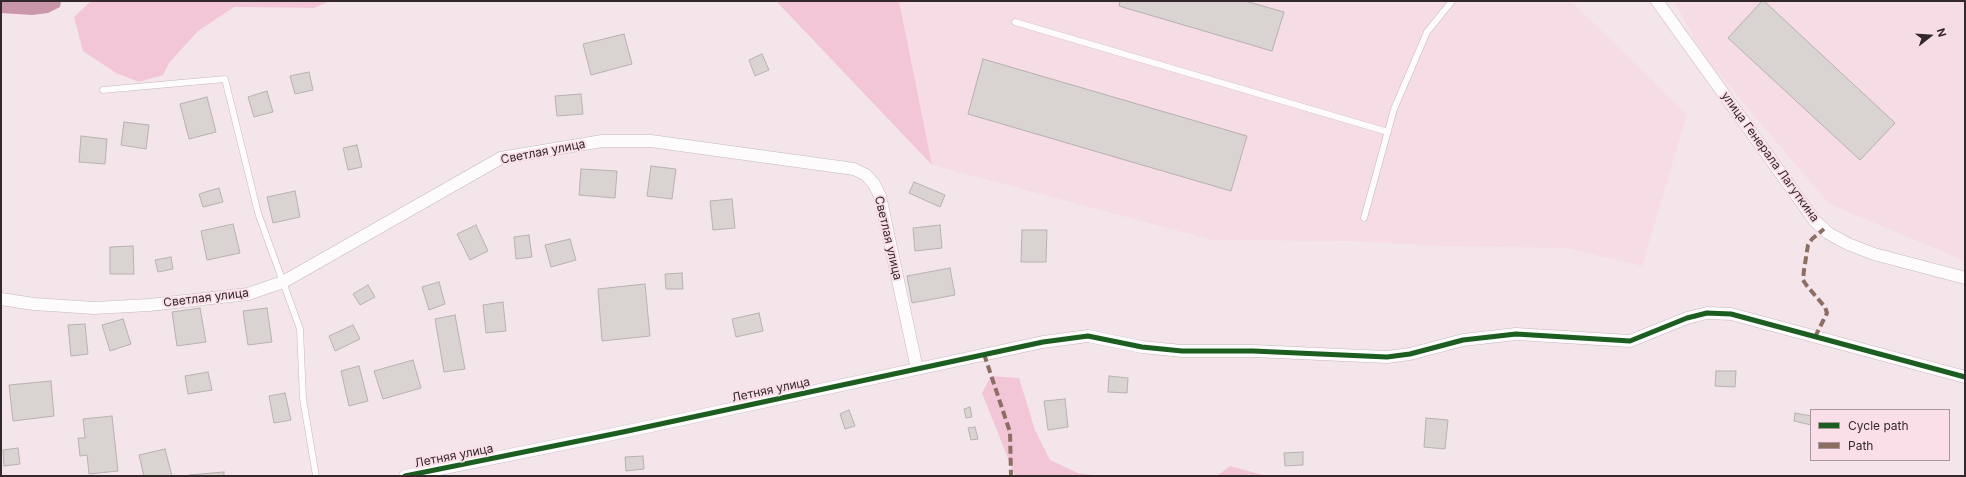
<!DOCTYPE html>
<html>
<head>
<meta charset="utf-8">
<style>
	body { margin:0 }
	#map { position:relative; width:1966px; height:477px; overflow:hidden; background:#f4e5ea; font-family:Inter,sans-serif }
	canvas { display:block }
	.frame { position:absolute; inset:0; border:2px solid #33292c; pointer-events:none }
	.legend { position:absolute; left:1810px; top:409px; width:140px; height:52px; box-sizing:border-box; background:#fadfe8; border:1px solid #aa969d; margin:0; padding:5px 7px; list-style:none; font-size:12px; color:#33292c }
	.legend li { display:flex; align-items:center; gap:8px; height:20px }
	.legend b { width:20px; border:1px solid #aa969d }
	.north { position:absolute; left:1910px; top:16px; width:40px; height:40px; -webkit-text-stroke:3px #fadfe8; paint-order:stroke; rotate:73deg; font-size:11px; font-weight:700; line-height:16px; text-align:center; color:#33292c }
	.north::after { content:''; display:block; margin:auto; width:14px; height:18px; background:#33292c; clip-path:polygon(50% 0,100% 100%,50% 72%,0 100%) }
</style>
</head>
<body>
<div id="map">
<canvas width="1966" height="477"></canvas>
<div class="frame"></div>
<ul class="legend">
<li><b style="height:5px;background:#1b5e20"></b>Cycle path</li>
<li><b style="height:5px;background:#8d6e63"></b>Path</li>
</ul>
<div class="north">N</div>
</div>
<script>
const c = document.querySelector('canvas').getContext('2d');
c.lineJoin = 'round';
function fill(path, color) {
  c.fillStyle = color;
  c.fill(path, 'evenodd');
}
function poly(rows) {
  const path = new Path2D();
  for (const r of rows) {
    path.moveTo(r[0], r[1]);
    for (let i = 2; i < r.length; i += 2) path.lineTo(r[i], r[i + 1]);
  }
  return path;
}
function strokePath(path, color, width, dash) {
  c.strokeStyle = color;
  c.lineWidth = width;
  c.lineCap = dash ? 'butt' : 'round';
  c.setLineDash(dash || []);
  c.stroke(path);
}
function drawText(font, color, halo, rows, align = 'center') {
  c.font = font + ' Inter,sans-serif';
  c.lineWidth = 4;
  c.setLineDash([]);
  c.textBaseline = 'middle';
  c.strokeStyle = halo;
  c.fillStyle = color;
  for (const [text, x, y, turn = 0] of rows) {
    c.save();
    c.translate(x, y);
    c.rotate((+turn || 0) * Math.PI / 180);
    c.textAlign = isNaN(turn) ? turn : align;
    if (halo) c.strokeText(text, 0, 0);
    c.fillText(text, 0, 0);
    c.restore();
  }
}
fill(poly([
	[899,1,1571,1,1687,114,1642,266,1566,248,1440,246,1352,241,1212,240,932,165],
	[1674,1,1965,1,1965,261,1829,204,1703,55]
]), '#f6dce5');
fill(poly([
	[91,1,330,1,314,8,234,7,198,31,169,63,163,75,139,82,116,73,83,51,74,17],
	[776,1,899,1,932,165],
	[991,376,1019,378,1035,430,1050,460,1078,473,1100,476,1015,476,982,393],
	[1230,466,1267,476,1217,476]
]), '#f3c6d7');
fill(poly([
	[1,1,61,1,60,7,48,13,32,15,1,13]
]), '#c996aa');
const building = poly([
	[1120,1,1245,1,1284,12,1272,51,1119,6,1120,1],
	[1762,1,1764,1,1895,123,1860,160,1728,38,1762,1],
	[624,34,632,64,591,75,583,44,624,34],
	[762,54,769,70,755,76,749,60,762,54],
	[983,59,1247,136,1231,191,968,114,983,59],
	[309,72,313,90,295,94,290,76,309,72],
	[267,91,273,112,254,117,248,97,267,91],
	[581,94,583,114,557,116,555,96,581,94],
	[207,97,216,132,189,139,180,104,207,97],
	[124,122,149,125,146,149,121,145,124,122],
	[81,136,107,139,105,164,79,162,81,136],
	[357,145,362,167,348,170,343,148,357,145],
	[651,166,676,169,672,199,647,196,651,166],
	[581,169,617,171,615,198,579,195,581,169],
	[914,182,945,195,940,207,909,193,914,182],
	[219,188,223,202,203,207,199,194,219,188],
	[295,191,300,217,273,223,267,197,295,191],
	[732,199,735,228,713,230,710,201,732,199],
	[233,224,240,253,207,260,201,231,233,224],
	[476,225,488,251,470,260,457,234,476,225],
	[940,225,942,248,915,251,913,228,940,225],
	[1022,230,1047,230,1046,262,1021,262,1022,230],
	[529,235,532,257,516,259,514,237,529,235],
	[570,239,576,260,551,267,545,245,570,239],
	[133,246,134,274,110,274,110,247,133,246],
	[171,257,173,269,158,272,155,260,171,257],
	[950,268,955,295,912,303,907,276,950,268],
	[682,273,683,289,666,289,665,274,682,273],
	[439,282,445,304,429,310,422,287,439,282],
	[645,284,650,336,602,341,598,289,645,284],
	[368,285,375,297,360,305,353,294,368,285],
	[503,302,506,331,486,333,483,305,503,302],
	[200,308,206,342,177,346,172,312,200,308],
	[267,308,272,342,248,345,243,311,267,308],
	[759,313,763,331,736,337,732,319,759,313],
	[455,315,465,369,444,372,435,319,455,315],
	[123,319,131,344,110,351,102,325,123,319],
	[85,324,88,354,71,356,68,325,85,324],
	[353,325,360,339,335,351,329,336,353,325],
	[413,360,421,388,383,399,374,371,413,360],
	[359,366,368,401,349,406,341,371,359,366],
	[1716,371,1736,371,1735,387,1715,386,1716,371],
	[208,372,212,390,188,394,185,376,208,372],
	[1109,376,1128,378,1127,393,1108,392,1109,376],
	[51,381,54,416,13,421,9,385,51,381],
	[285,393,291,420,274,423,269,396,285,393],
	[1065,399,1068,427,1048,430,1044,401,1065,399],
	[970,407,972,417,966,418,964,409,970,407],
	[849,410,855,426,845,429,840,414,849,410],
	[1795,413,1811,416,1811,425,1794,421,1795,413],
	[112,416,118,471,89,474,87,455,80,456,78,438,85,438,83,419,112,416],
	[1426,418,1448,420,1445,449,1424,447,1426,418],
	[975,427,978,439,971,440,968,428,975,427],
	[18,448,20,464,4,466,3,450,18,448],
	[165,449,172,476,144,476,139,455,165,449],
	[1303,452,1303,465,1285,466,1284,453,1303,452],
	[643,456,644,469,626,471,625,457,643,456],
	[224,472,224,476,189,476,189,475,224,472]
]);
fill(building, '#d9d4d2');
strokePath(building, '#b7b1af', 1);
const service = poly([
	[1015,22,1388,132],
	[103,90,225,79,258,213,300,329,303,399,316,476],
	[1364,218,1394,109,1427,32,1452,1]
]);
const minor = poly([
	[1657,1,1815,221,1828,233,1848,244,1874,254,1965,278],
	[1,299,34,304,94,308,149,305,248,294,283,282,501,158,602,141,651,141,854,169,866,175,874,184,880,196,917,369],
	[405,476,623,432,1043,342,1088,336,1142,347,1182,351,1253,351,1387,357,1410,354,1463,340,1516,334,1630,341,1687,318,1707,313,1731,314,1965,377]
]);
strokePath(service, '#c4b8bc', 7);
strokePath(minor, '#c4b8bc', 13);
strokePath(service, '#fdfbfc', 6);
strokePath(minor, '#fdfbfc', 12);
strokePath(poly([
	[1815,337,1827,313,1825,307,1807,286,1803,280,1804,270,1808,245,1812,239,1824,229],
	[984,354,1010,432,1011,476]
]), '#8d6e63', 4, [8, 4]);
strokePath(poly([
	[405,476,623,432,1043,342,1088,336,1142,347,1182,351,1253,351,1387,357,1410,354,1463,340,1516,334,1630,341,1687,318,1707,313,1731,314,1965,377]
]), '#1b5e20', 5);
drawText('12px', '#33292c', '#fadfe8', [
	["Светлая улица",543,152,-11],
	["улица Генерала Лагуткина",1770,157,54],
	["Светлая улица",888,238,77],
	["Светлая улица",206,298,-7],
	["Летняя улица",771,390,-12],
	["Летняя улица",454,456,-11]
]);
</script>
</body>
</html>
